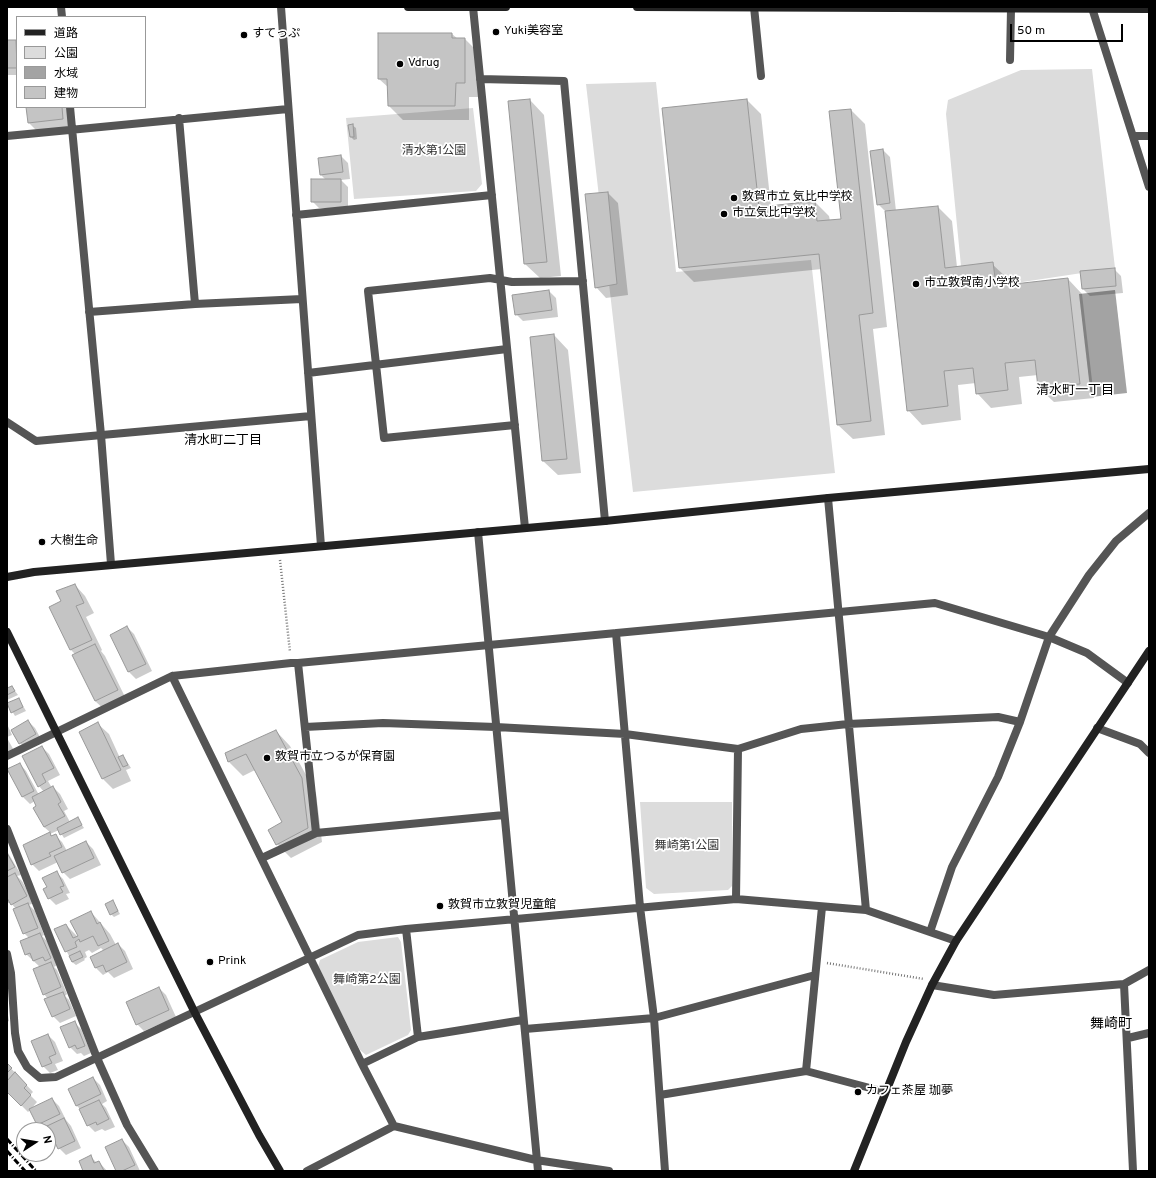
<!DOCTYPE html>
<html>
<head>
<meta charset="utf-8">
<style>
	body { margin:0 }
	#map { position:relative; width:1156px; height:1178px; overflow:hidden; background:#fff; font-family:Overpass,"Noto Sans JP",sans-serif }
	canvas { display:block }
	.frame { position:absolute; inset:0; border:8px solid #000; pointer-events:none }
	.legend { position:absolute; left:16px; top:16px; width:130px; height:92px; box-sizing:border-box; background:#fff; border:1px solid #999; margin:0; padding:5px 7px; list-style:none; font-size:12px; color:#000 }
	.legend li { display:flex; align-items:center; gap:8px; height:20px }
	.legend b { width:20px; border:1px solid #999 }
	.north { position:absolute; left:16px; top:1122px; width:40px; height:40px; box-sizing:border-box; background:#fff; border:1px solid #999; border-radius:50%; rotate:78deg; font-size:11px; font-weight:700; line-height:16px; text-align:center; color:#000 }
	.north::after { content:''; display:block; margin:auto; width:14px; height:18px; background:#000; clip-path:polygon(50% 0,100% 100%,50% 72%,0 100%) }
	.scale { position:absolute; left:1010px; top:24px; width:113px; height:18px; box-sizing:border-box; border:2px solid #000; border-top:0; padding-left:5px; font-size:12px; line-height:14px; white-space:nowrap; color:#000; -webkit-text-stroke:3px #fff; paint-order:stroke }
</style>
</head>
<body>
<div id="map">
<canvas width="1156" height="1178"></canvas>
<div class="frame"></div>
<ul class="legend">
<li><b style="height:5px;background:#222"></b>道路</li>
<li><b style="height:11px;background:#dcdcdc"></b>公園</li>
<li><b style="height:11px;background:#a3a3a3"></b>水域</li>
<li><b style="height:11px;background:#c4c4c4"></b>建物</li>
</ul>
<div class="north">N</div>
<div class="scale">50 m</div>
</div>
<script>
const c = document.querySelector('canvas').getContext('2d');
c.lineJoin = 'round';
function fill(path, color) {
  c.fillStyle = color;
  c.fill(path, 'evenodd');
}
function poly(rows) {
  const path = new Path2D();
  for (const r of rows) {
    path.moveTo(r[0], r[1]);
    for (let i = 2; i < r.length; i += 2) path.lineTo(r[i], r[i + 1]);
  }
  return path;
}
function strokePath(path, color, width, dash) {
  c.strokeStyle = color;
  c.lineWidth = width;
  c.lineCap = dash ? 'butt' : 'round';
  c.setLineDash(dash || []);
  c.stroke(path);
}
function drawText(font, color, halo, rows, align = 'center') {
  c.font = font + ' Overpass,"Noto Sans JP",sans-serif';
  c.lineWidth = 3.5;
  c.setLineDash([]);
  c.textBaseline = 'middle';
  c.strokeStyle = halo;
  c.fillStyle = color;
  for (const [text, x, y, turn = 0] of rows) {
    c.save();
    c.translate(x, y);
    c.rotate((+turn || 0) * Math.PI / 180);
    c.textAlign = isNaN(turn) ? turn : align;
    if (halo) c.strokeText(text, 0, 0);
    c.fillText(text, 0, 0);
    c.restore();
  }
}
fill(poly([
	[1092,69,1115,268,996,286,993,263,961,266,946,114,948,100,1021,70],
	[656,82,676,272,811,260,835,473,633,492,586,84],
	[473,108,482,184,476,191,354,199,346,118],
	[640,802,732,802,732,886,728,890,654,894,646,888],
	[398,937,401,942,411,1030,408,1035,366,1055,360,1050,318,967,320,960,358,942]
]), '#dcdcdc');
fill(poly([
	[1115,290,1127,393,1091,397,1079,294]
]), '#a3a3a3');
fill(poly([
	[452,34,458,39,465,39,479,53,479,97,469,97,469,120,403,120,389,106,389,88,379,79],
	[7,41,17,42,17,75,7,75],
	[530,100,544,115,561,276,540,278,525,264],
	[747,100,761,114,771,207,815,202,829,216,830,221,842,219,851,110,865,124,887,327,873,329,885,435,853,439,838,425,822,269,694,282,680,268,663,109],
	[27,107,71,107,73,130,39,133,29,123],
	[352,125,356,128,357,139,354,140,351,137],
	[883,150,890,157,896,211,938,207,952,221,957,267,992,264,1007,278,1008,286,1068,279,1082,294,1094,398,1054,402,1039,388,1038,375,1019,377,1022,404,991,408,977,393,976,383,958,385,961,420,922,425,908,410,885,211,878,204],
	[341,156,348,163,350,179,341,180,348,187,348,208,319,208,312,201,326,180,321,175],
	[608,193,618,203,628,295,606,298,596,287],
	[1114,269,1121,276,1123,293,1090,296,1083,289,1081,272],
	[549,291,556,298,558,317,523,321,516,314],
	[554,335,568,350,581,473,558,475,543,461],
	[75,585,85,596,94,613,86,617,102,650,101,651,105,656,127,701,106,711,95,701,76,655,71,650,50,607,63,601],
	[127,627,134,634,152,671,136,679,129,672,111,635],
	[12,687,18,695,7,700,7,689],
	[19,699,26,711,15,716,8,704],
	[28,721,35,728,42,741,27,750,20,743],
	[7,724,12,735,7,737],
	[98,724,109,734,120,758,123,756,131,768,126,770,131,781,113,789,103,779,80,732],
	[276,731,290,746,316,793,322,842,291,858,277,844,283,822,255,770,243,776,229,762,226,754],
	[7,738,16,754,7,759],
	[42,747,49,754,60,775,48,781,52,788,53,787,60,794,68,809,64,811,70,822,78,819,84,828,64,838,59,830,50,834,52,836,55,835,62,842,67,851,86,842,93,849,101,865,70,879,63,872,58,862,39,871,32,864,24,845,51,833,44,827,35,801,30,804,23,797,20,764,26,771,39,795,44,792,39,786],
	[7,851,21,875,17,876,22,881,34,903,29,905,35,911,44,935,42,936,47,941,57,965,54,967,57,970,67,994,65,996,69,1000,76,1016,60,1023,53,1016,48,999,44,994,40,967,26,954,29,938,24,933,16,909,11,903,7,903],
	[56,872,63,879,70,893,66,894,69,899,56,905,49,898,48,888],
	[113,901,120,914,114,917,111,914],
	[91,912,110,934,116,945,118,944,125,951,133,969,114,978,108,972,103,975,96,968,91,957,104,951,101,948,92,953,89,950,85,952,87,957,84,959,85,960,76,965,72,962,56,930,66,925,79,938],
	[159,988,166,995,176,1017,144,1031,137,1024],
	[7,1010,9,1021,7,1022],
	[74,1022,81,1029,91,1053,84,1056,81,1053,77,1054,70,1047],
	[48,1035,55,1042,63,1061,55,1064,58,1070,50,1073,43,1066],
	[7,1064,33,1092,30,1095,37,1102,31,1109,52,1099,59,1106,66,1120,71,1126,81,1148,66,1155,59,1148,50,1129,43,1130,38,1124,31,1109,28,1112,7,1091],
	[93,1078,100,1085,107,1101,102,1104,106,1108,115,1127,105,1131,102,1129,95,1132,88,1125,81,1110,77,1106],
	[122,1140,129,1147,140,1171,117,1171],
	[91,1157,97,1163,99,1162,107,1171,84,1171]
]), '#0003');
const building = poly([
	[378,33,452,33,452,38,465,38,465,83,456,83,455,106,388,106,387,79,378,79,378,33],
	[7,40,16,40,17,68,7,68,7,40],
	[530,99,547,262,524,264,508,101,530,99],
	[747,99,759,207,815,201,817,221,841,219,829,111,851,109,873,313,859,315,871,421,837,425,819,254,679,268,662,108,747,99],
	[26,107,62,107,63,119,28,123,26,107],
	[353,124,354,137,350,137,348,125,353,124],
	[883,149,890,203,877,205,870,151,883,149],
	[341,155,343,172,320,175,318,158,341,155],
	[311,179,341,179,341,202,311,202,311,179],
	[608,192,617,284,595,288,585,194,608,192],
	[938,206,945,268,993,262,996,286,1068,278,1080,384,1038,388,1035,360,1005,363,1008,390,976,394,973,368,944,371,948,406,907,411,885,211,938,206],
	[1115,268,1116,286,1082,289,1080,271,1115,268],
	[549,290,552,310,515,315,512,295,549,290],
	[554,334,567,459,542,461,530,337,554,334],
	[75,584,84,603,76,606,92,640,70,650,49,607,61,601,56,591,75,584],
	[127,626,146,664,128,672,110,635,127,626],
	[95,644,118,690,95,701,72,655,95,644],
	[12,686,15,691,7,695,7,688,12,686],
	[19,698,23,707,11,713,7,703,19,698],
	[28,720,36,734,19,744,11,730,28,720],
	[98,722,121,770,102,779,79,732,98,722],
	[276,730,302,778,308,828,276,845,268,830,282,822,246,754,228,762,225,753,276,730],
	[42,746,54,768,42,774,46,782,38,787,22,756,42,746],
	[123,755,128,765,123,767,118,757,123,755],
	[20,763,34,791,22,797,7,769,20,763],
	[53,786,61,802,58,804,65,816,44,827,33,808,36,806,32,797,53,786],
	[78,817,82,825,60,835,57,828,78,817],
	[50,832,51,836,56,834,62,847,49,853,51,856,31,865,23,845,50,832],
	[86,841,94,858,62,873,54,856,86,841],
	[7,853,15,867,7,871,7,853],
	[57,871,64,886,60,887,63,892,48,899,43,889,47,887,42,878,57,871],
	[15,873,27,896,11,905,7,898,7,877,15,873],
	[113,900,118,911,110,915,105,904,113,900],
	[28,903,38,928,23,934,13,909,28,903],
	[91,911,97,924,100,922,109,941,98,946,93,936,80,942,79,939,75,942,77,947,65,952,54,929,66,924,73,938,78,936,70,921,91,911],
	[40,933,51,958,45,961,43,957,33,961,30,953,25,955,20,941,40,933],
	[118,943,127,962,106,972,103,965,95,968,90,957,118,943],
	[80,951,83,957,72,962,69,956,80,951],
	[51,962,61,987,43,995,33,969,51,962],
	[159,987,169,1010,136,1025,126,1002,159,987],
	[63,992,70,1009,52,1017,44,999,63,992],
	[75,1021,85,1046,77,1049,75,1045,69,1048,60,1027,75,1021],
	[48,1034,56,1054,49,1057,52,1063,42,1067,31,1041,48,1034],
	[7,1063,12,1068,7,1073,7,1063],
	[15,1072,27,1085,24,1088,31,1095,21,1106,7,1092,7,1081,15,1072],
	[93,1077,101,1094,76,1106,68,1089,93,1077],
	[52,1098,60,1114,37,1125,29,1109,52,1098],
	[99,1100,109,1119,97,1125,96,1122,87,1126,79,1109,99,1100],
	[64,1118,75,1141,58,1149,47,1126,64,1118],
	[122,1139,135,1165,122,1171,116,1171,105,1147,122,1139],
	[91,1155,94,1163,99,1161,104,1171,83,1171,79,1161,91,1155]
]);
fill(building, '#c4c4c4');
strokePath(building, '#999', 1);
strokePath(poly([
	[280,560,290,652],
	[827,963,924,979]
]), '#777', 2.5, [1, 2]);
strokePath(poly([
	[61,7,62,17],
	[281,7,321,546],
	[473,7,525,528],
	[754,7,761,76],
	[1092,8,1149,187],
	[1010,60,1011,9],
	[480,79,564,81,605,521],
	[70,107,101,435,111,564],
	[179,118,195,304],
	[7,136,288,109],
	[1133,136,1149,136],
	[296,215,492,195],
	[89,312,195,304,302,299],
	[308,373,507,349],
	[7,422,36,441,311,416],
	[515,425,384,438,368,291,490,278,512,282,583,281],
	[828,498,866,910],
	[478,532,538,1171],
	[616,633,640,907,654,1018,665,1171],
	[298,663,316,833],
	[172,676,362,1064,394,1126],
	[305,727,383,723,496,727,625,734,738,749,801,729,848,724,998,717,1020,722],
	[1097,728,1140,744,1149,753],
	[7,756,172,676,291,663,298,663,935,603,1049,637,1087,653,1128,683],
	[7,829,97,1058,127,1125,155,1171],
	[262,858,316,833,504,815],
	[736,899,738,749],
	[406,929,418,1037],
	[930,932,952,867,998,777,1020,722,1049,637,1089,575,1116,541,1149,513],
	[7,954,11,973,15,1033,18,1051,27,1067,40,1078,56,1077,358,935,406,929,736,899,866,910,956,941],
	[1124,984,1133,1171],
	[932,985,994,995,1124,984,1149,970],
	[525,1029,654,1018,815,975],
	[1128,1038,1149,1033],
	[362,1064,418,1037,523,1020],
	[806,1071,822,907],
	[660,1095,806,1071,885,1092],
	[307,1171,394,1126,536,1160,609,1171]
]), '#555', 8);
strokePath(poly([
	[408,7,506,7],
	[637,7,1149,9],
	[7,577,34,572,605,521,828,498,1149,469],
	[7,632,195,1013,259,1135,280,1171],
	[854,1171,906,1042,932,985,956,941,1149,651]
]), '#222', 8);
strokePath(poly([
	[7,1139,36,1171],
	[7,1151,25,1171]
]), '#000', 3, [6, 2, 1, 2]);
for (const [x, y, r, color] of [
	[496,32,4,"#000"],
	[244,35,4,"#000"],
	[400,64,4,"#000"],
	[734,198,4,"#000"],
	[724,214,4,"#000"],
	[916,284,4,"#000"],
	[42,542,4,"#000"],
	[267,758,4,"#000"],
	[440,906,4,"#000"],
	[210,962,4,"#000"],
	[858,1092,4,"#000"]
]) {
  const dot = new Path2D();
  dot.arc(x, y, r, 0, 2 * Math.PI);
  c.fillStyle = color;
  c.fill(dot);
  strokePath(dot, '#fff', 1.5);
}
drawText('12px', '#000', '#fff', [
	["Yuki美容室",504,32],
	["すてっぷ",252,35],
	["Vdrug",408,64],
	["敦賀市立 気比中学校",742,198],
	["市立気比中学校",732,214],
	["市立敦賀南小学校",924,284],
	["大樹生命",50,542],
	["敦賀市立つるが保育園",275,758],
	["敦賀市立敦賀児童館",448,906],
	["Prink",218,962],
	["カフェ茶屋 珈夢",866,1092]
], 'left');
drawText('12px', '#333', '#fff', [
	["清水第1公園",434,152],
	["舞崎第1公園",687,847],
	["舞崎第2公園",367,981]
]);
drawText('13px', '#000', '#fff', [
	["清水町一丁目",1075,391],
	["清水町二丁目",223,441]
]);
drawText('14px', '#000', '#fff', [
	["舞崎町",1111,1025]
]);
</script>
</body>
</html>
